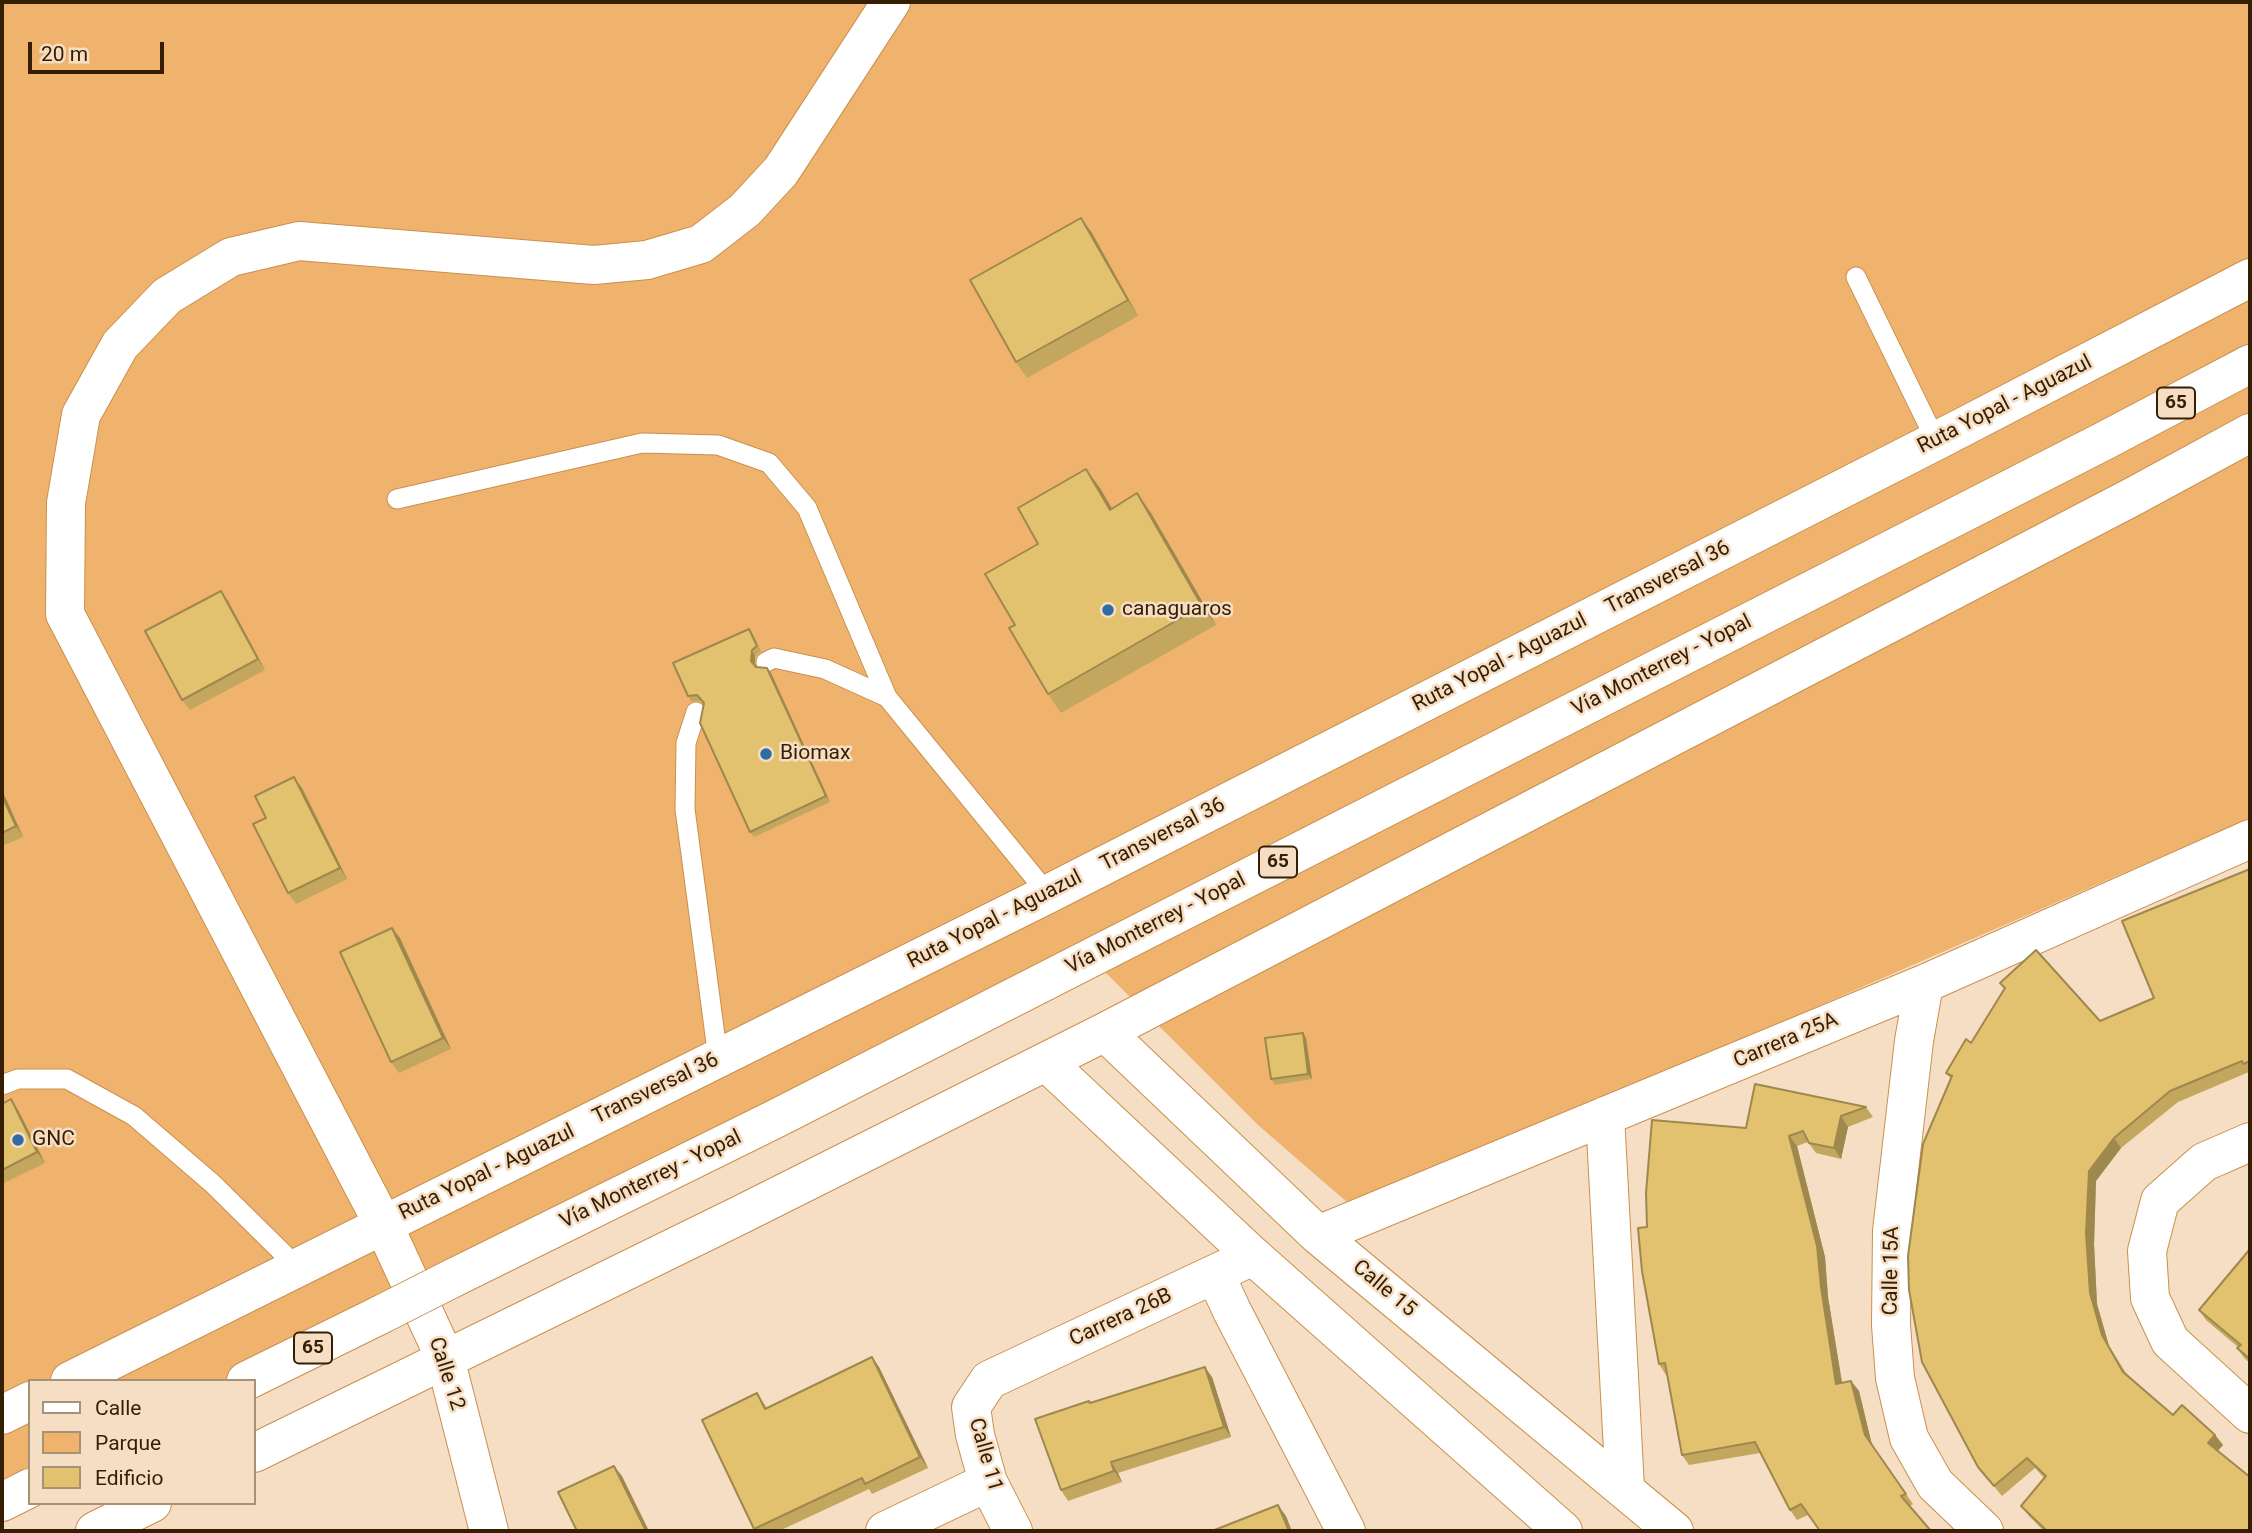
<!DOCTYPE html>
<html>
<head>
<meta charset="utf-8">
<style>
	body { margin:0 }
	#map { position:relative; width:2252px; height:1533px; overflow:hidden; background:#f6dec4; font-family:Roboto,sans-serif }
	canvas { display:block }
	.frame { position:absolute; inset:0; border:4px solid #351e02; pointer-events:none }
	.legend { position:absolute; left:28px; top:1379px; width:228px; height:126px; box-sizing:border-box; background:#f6dec4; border:2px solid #a99176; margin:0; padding:9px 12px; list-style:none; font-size:21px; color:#351e02 }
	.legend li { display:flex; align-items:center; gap:14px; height:35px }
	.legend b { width:35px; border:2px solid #a99176 }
	.scale { position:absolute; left:28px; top:42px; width:136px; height:32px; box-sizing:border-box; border:4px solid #351e02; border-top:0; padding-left:9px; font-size:21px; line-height:24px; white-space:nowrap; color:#351e02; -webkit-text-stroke:5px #f6dec4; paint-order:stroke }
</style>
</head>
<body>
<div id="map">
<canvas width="2252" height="1533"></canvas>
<div class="frame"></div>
<ul class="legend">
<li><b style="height:9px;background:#fff"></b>Calle</li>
<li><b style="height:19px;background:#f0b36d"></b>Parque</li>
<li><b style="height:19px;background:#e3c26f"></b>Edificio</li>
</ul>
<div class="scale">20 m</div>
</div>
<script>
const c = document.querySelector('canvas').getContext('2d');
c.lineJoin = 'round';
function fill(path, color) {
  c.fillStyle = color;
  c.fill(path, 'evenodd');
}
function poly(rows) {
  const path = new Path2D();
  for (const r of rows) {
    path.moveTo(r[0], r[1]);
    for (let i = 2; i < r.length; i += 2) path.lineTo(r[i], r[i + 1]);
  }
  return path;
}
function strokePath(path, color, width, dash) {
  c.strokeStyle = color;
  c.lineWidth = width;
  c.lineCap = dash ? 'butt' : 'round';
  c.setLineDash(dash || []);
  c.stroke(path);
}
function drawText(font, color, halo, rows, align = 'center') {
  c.font = font + ' Roboto,sans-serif';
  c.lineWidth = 5;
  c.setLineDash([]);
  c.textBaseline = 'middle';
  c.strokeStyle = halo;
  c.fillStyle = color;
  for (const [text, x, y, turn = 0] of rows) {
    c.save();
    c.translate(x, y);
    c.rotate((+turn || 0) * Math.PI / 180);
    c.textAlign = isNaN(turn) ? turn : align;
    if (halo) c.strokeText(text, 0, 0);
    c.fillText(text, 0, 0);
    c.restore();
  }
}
fill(poly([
	[2,2,2250,2,2250,818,1603,1100,1348,1203,1258,1125,1093,960,251,1381,30,1381,30,1491,2,1505]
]), '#f0b36d');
const lane = poly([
	[1856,277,1936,441],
	[397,499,642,443,718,445,769,463,807,508,887,697],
	[766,662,774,658,825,669,887,697,1048,894],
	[696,712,686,743,685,809,718,1058],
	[2,1085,18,1079,67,1079,134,1116,213,1184,297,1267]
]);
const street = poly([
	[1924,984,1914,1041,1892,1231,1891,1325,1895,1378,1909,1438,1935,1484,1984,1531],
	[1105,1032,1318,1235,1674,1531],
	[1046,1062,1253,1256,1563,1531],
	[1605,1116,1625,1488],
	[2250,1142,2204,1162,2160,1201,2147,1251,2150,1298,2170,1341,2250,1414],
	[383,1224,65,614,66,503,81,415,120,345,167,296,231,257,299,241,594,265,647,260,701,244,745,210,781,171,891,2],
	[1318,1235,1924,984,2250,839],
	[1215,1274,1232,1311,1346,1531],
	[70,1381,1048,894,1936,441,2250,278],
	[2,1415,30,1401],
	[254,1453,740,1215,1105,1032,2134,496,2250,433],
	[95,1531,152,1503],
	[885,1531,988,1482],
	[1013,1531,988,1482,975,1435,971,1407,989,1380,1253,1256]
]);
const secondary = poly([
	[383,1224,445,1358,489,1531]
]);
const highway = poly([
	[453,1278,775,1119,2102,442,2250,364],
	[246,1381,380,1315],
	[2,1502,30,1488]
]);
strokePath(lane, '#c9904d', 21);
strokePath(street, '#c9904d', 40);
strokePath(secondary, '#c9904d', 40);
strokePath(highway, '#c9904d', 40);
strokePath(lane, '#fff', 19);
strokePath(street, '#fff', 38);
strokePath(secondary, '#fff', 38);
strokePath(highway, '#fff', 38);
const highwayBridge = poly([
	[380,1315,453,1278]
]);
strokePath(highwayBridge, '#c9904d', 40, []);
strokePath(highwayBridge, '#fff', 38);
fill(poly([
	[1081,218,1092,233,1138,316,1027,378,1016,362],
	[1100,488,1112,509,1137,493,1151,513,1216,625,1061,713,1048,694,1038,544],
	[221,591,228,601,265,670,190,710,182,700],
	[749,629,753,634,761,651,755,656,755,666,771,673,830,802,754,837,750,832,704,704,700,701,691,701,688,696],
	[302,788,347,879,296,904,288,893,266,818],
	[2,790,23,837,2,846],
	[2250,869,2250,1074,2249,1072,2178,1102,2121,1148,2096,1181,2094,1244,2097,1304,2109,1346,2126,1373,2173,1415,2215,1435,2223,1445,2218,1451,2250,1531,2044,1531,2029,1516,2021,1506,2044,1478,2035,1468,2002,1496,1978,1467,1951,1079,1946,1073,1971,1043,2005,989,2000,983,2100,1021,2154,998],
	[392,928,400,938,451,1049,399,1073,391,1062],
	[1306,1038,1312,1079,1275,1085,1271,1079],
	[2,1104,18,1110,45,1163,2,1184],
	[1866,1107,1873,1117,1848,1127,1841,1159,1816,1153,1808,1142,1797,1146,1825,1257,1828,1297,1842,1383,1851,1381,1859,1391,1872,1445,1913,1504,1910,1506,1808,1515,1797,1520,1790,1510,1760,1453,1689,1465,1682,1455,1667,1374,1666,1375,1659,1364,1647,1227,1746,1128],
	[2250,1249,2250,1363,2245,1359,2237,1348,2238,1347,2206,1320,2199,1310],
	[879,1367,928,1468,872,1494,869,1489,779,1531,756,1531,754,1529,757,1393,767,1408],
	[1212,1377,1231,1437,1118,1473,1122,1482,1068,1501,1061,1490,1089,1401,1090,1403]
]), '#c3a75f');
fill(poly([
	[1081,218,1092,233,1138,316,1128,300],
	[1086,469,1100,488,1124,529,1110,510],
	[1137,493,1151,513,1216,625,1202,606],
	[221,591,228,601,265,670,258,659],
	[752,650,755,656,755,667,751,661],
	[767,668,771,673,830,802,826,796],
	[294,777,302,788,347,879,340,868],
	[2,790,23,837,16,826,2,796],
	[392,928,400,938,451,1049,443,1038],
	[1303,1033,1306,1038,1312,1079,1308,1074],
	[11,1099,18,1110,45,1163,37,1152],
	[1841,1116,1848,1127,1841,1159,1834,1148],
	[1789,1136,1797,1146,1825,1257,1828,1297,1844,1395,1836,1384],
	[2114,1138,2121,1148,2096,1181,2094,1244,2097,1304,2109,1346,2131,1382,2102,1335,2090,1293,2086,1233,2089,1171],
	[872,1357,879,1367,928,1468,920,1457],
	[1205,1367,1212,1377,1231,1437,1224,1427],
	[1851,1381,1859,1391,1872,1445,1913,1504,1865,1435],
	[2215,1435,2223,1445,2215,1453,2208,1443],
	[1111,1462,1118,1473,1122,1482,1114,1471],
	[614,1466,622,1476,649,1531,646,1531],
	[1278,1505,1286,1516,1292,1531,1289,1531]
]), '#9f884e');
const building = poly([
	[1081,218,1128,300,1016,362,970,280,1081,218],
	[1086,469,1110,510,1137,493,1202,606,1048,694,1009,628,1015,625,985,574,1038,544,1018,508,1086,469],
	[221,591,258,659,182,700,145,631,221,591],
	[749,629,757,646,752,650,751,661,756,667,767,668,826,796,750,832,700,723,704,703,697,695,688,696,673,663,749,629],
	[294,777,340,868,288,893,253,824,266,818,255,796,294,777],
	[2,796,16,826,2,833,2,796],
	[2250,869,2250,1061,2243,1064,2242,1061,2170,1091,2114,1138,2089,1171,2086,1233,2090,1293,2102,1335,2123,1372,2173,1415,2182,1405,2215,1435,2208,1443,2250,1477,2250,1531,2047,1531,2021,1506,2046,1476,2027,1458,1994,1486,1978,1467,1922,1362,1909,1290,1908,1256,1923,1144,1952,1076,1946,1073,1966,1039,1971,1043,2005,988,2000,983,2036,950,2100,1021,2154,998,2122,921,2250,869],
	[392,928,443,1038,391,1062,340,952,392,928],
	[1303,1033,1308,1074,1271,1079,1265,1038,1303,1033],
	[1755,1084,1866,1107,1841,1116,1834,1148,1809,1143,1803,1131,1789,1136,1817,1246,1821,1287,1836,1384,1851,1381,1865,1435,1906,1494,1901,1496,1931,1531,1820,1531,1801,1504,1790,1510,1755,1442,1682,1455,1665,1363,1659,1364,1642,1271,1638,1228,1647,1227,1646,1193,1652,1120,1746,1128,1755,1084],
	[11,1099,37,1152,2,1170,2,1104,11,1099],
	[2250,1249,2250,1359,2237,1348,2241,1345,2199,1310,2250,1249],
	[872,1357,920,1457,865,1484,862,1478,754,1529,702,1420,757,1393,765,1409,872,1357],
	[1205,1367,1224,1427,1111,1462,1114,1471,1061,1490,1035,1419,1089,1401,1090,1403,1205,1367],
	[614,1466,646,1531,577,1531,558,1492,614,1466],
	[1278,1505,1289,1531,1212,1531,1278,1505]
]);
fill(building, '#e3c26f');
strokePath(building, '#9f884e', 2);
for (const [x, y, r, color] of [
	[1108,610,7,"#2f6ca4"],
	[766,754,7,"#2f6ca4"],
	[18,1140,7,"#2f6ca4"]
]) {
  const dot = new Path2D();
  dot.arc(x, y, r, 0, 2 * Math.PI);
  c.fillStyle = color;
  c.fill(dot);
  strokePath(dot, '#f6dec4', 2.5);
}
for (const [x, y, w] of [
	[2176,403,38],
	[1278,862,38],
	[313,1348,38]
]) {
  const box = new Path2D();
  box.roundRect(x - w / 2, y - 15.5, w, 31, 5);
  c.fillStyle = '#f6dec4';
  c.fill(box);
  strokePath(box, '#351e02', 2);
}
drawText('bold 19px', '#351e02', null, [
	["65",2176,403],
	["65",1278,862],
	["65",313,1348]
]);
drawText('21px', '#351e02', '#f6dec4', [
	["Ruta Yopal - Aguazul",2005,405,-27],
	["Transversal 36",1668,578,-27],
	["Ruta Yopal - Aguazul",1500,663,-27],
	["Vía Monterrey - Yopal",1662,666,-27],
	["Transversal 36",1163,835,-27],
	["Ruta Yopal - Aguazul",995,920,-27],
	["Vía Monterrey - Yopal",1156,924,-27],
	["Carrera 25A",1786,1041,-23],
	["Transversal 36",656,1089,-26],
	["Ruta Yopal - Aguazul",487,1173,-26],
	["Vía Monterrey - Yopal",651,1180,-26],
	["Calle 15A",1892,1271,-89],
	["Calle 15",1384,1289,40],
	["Carrera 26B",1121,1318,-25],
	["Calle 12",446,1374,72],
	["Calle 11",985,1455,74]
]);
drawText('21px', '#351e02', '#f6dec4', [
	["canaguaros",1122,610],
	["Biomax",780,754],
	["GNC",32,1140]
], 'left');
</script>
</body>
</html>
